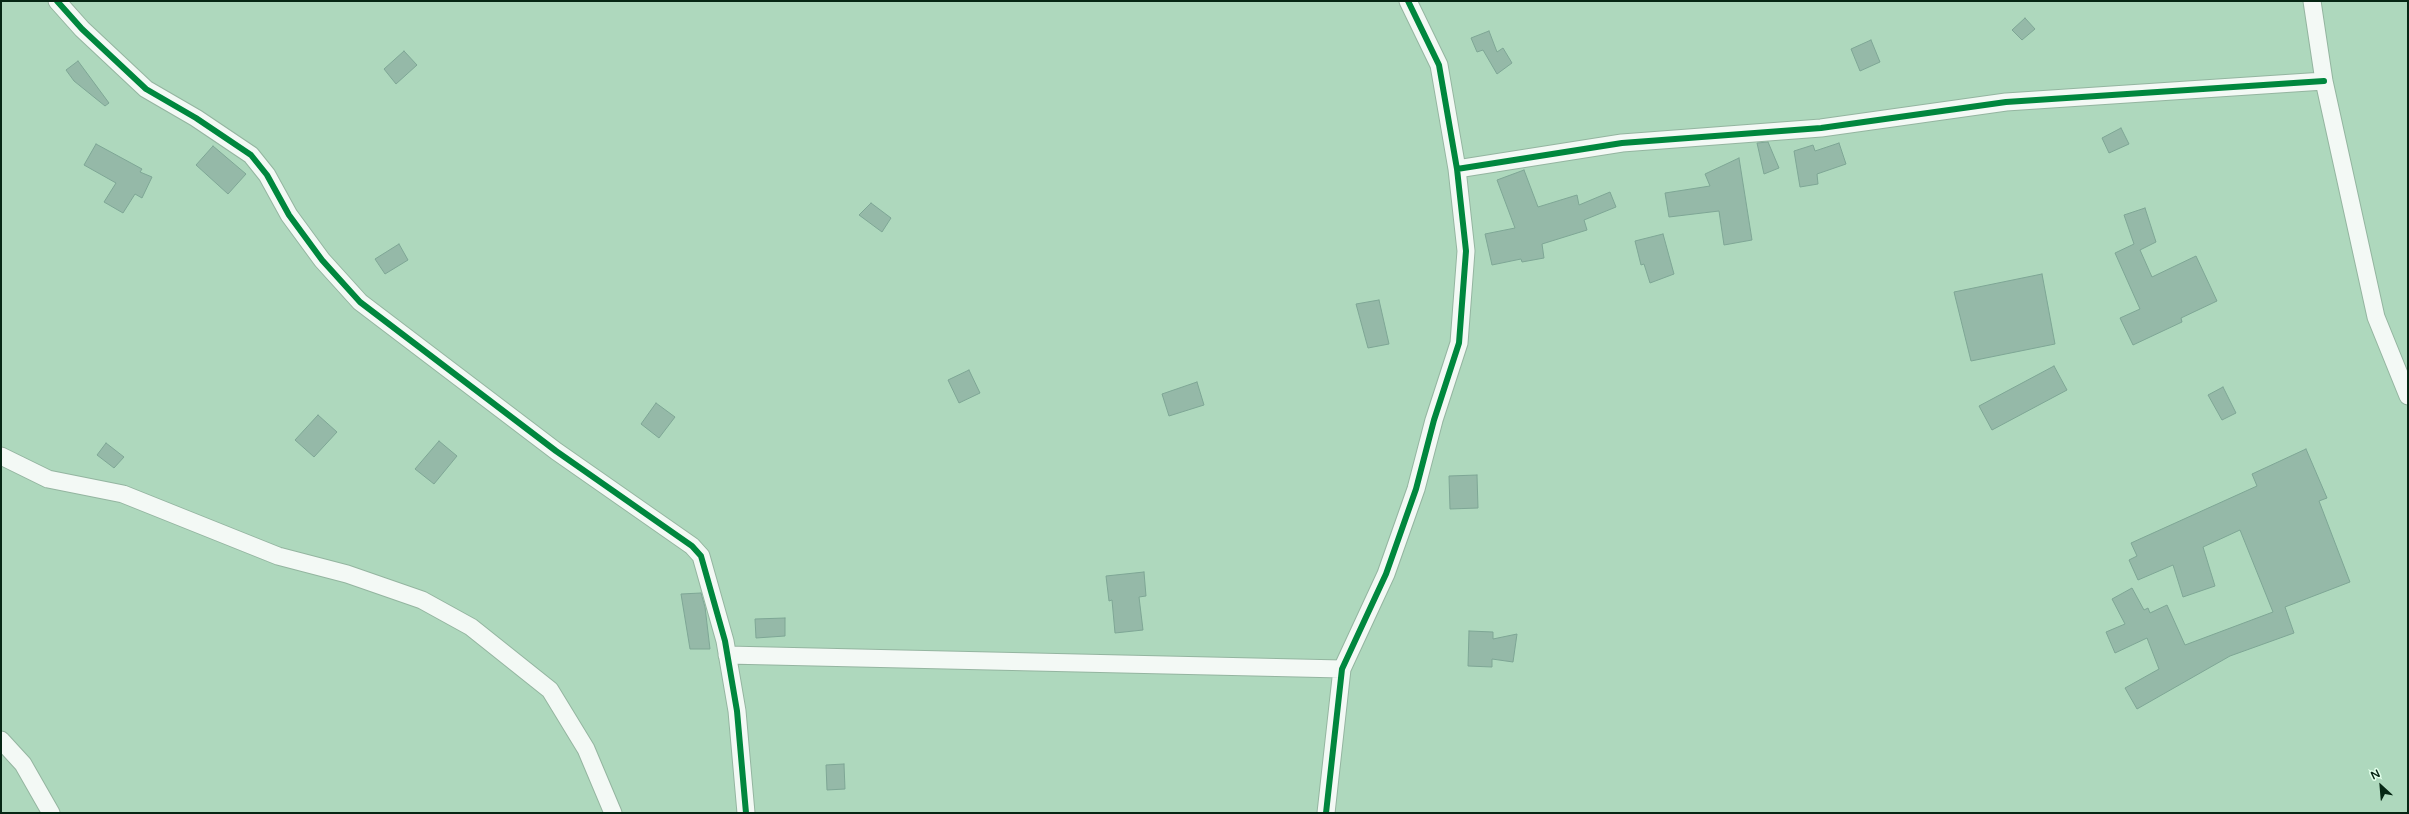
<!DOCTYPE html>
<html>
<head>
<meta charset="utf-8">
<style>
	body { margin:0 }
	#map { position:relative; width:2409px; height:814px; overflow:hidden; background:#aed8bd; font-family:"Varela Round",sans-serif }
	canvas { display:block }
	.frame { position:absolute; inset:0; border:2px solid #062614; pointer-events:none }
	.north { position:absolute; left:2361px; top:766px; width:40px; height:40px; -webkit-text-stroke:3px #e1ffea; paint-order:stroke; rotate:334deg; font-size:11px; font-weight:700; line-height:16px; text-align:center; color:#062614 }
	.north::after { content:''; display:block; margin:auto; width:14px; height:18px; background:#062614; clip-path:polygon(50% 0,100% 100%,50% 72%,0 100%) }
</style>
</head>
<body>
<div id="map">
<canvas width="2409" height="814"></canvas>
<div class="frame"></div>
<div class="north">N</div>
</div>
<script>
const c = document.querySelector('canvas').getContext('2d');
c.lineJoin = 'round';
function fill(path, color) {
  c.fillStyle = color;
  c.fill(path, 'evenodd');
}
function poly(rows) {
  const path = new Path2D();
  for (const r of rows) {
    path.moveTo(r[0], r[1]);
    for (let i = 2; i < r.length; i += 2) path.lineTo(r[i], r[i + 1]);
  }
  return path;
}
function strokePath(path, color, width, dash) {
  c.strokeStyle = color;
  c.lineWidth = width;
  c.lineCap = dash ? 'butt' : 'round';
  c.setLineDash(dash || []);
  c.stroke(path);
}
const building = poly([
	[2025,18,2035,29,2022,40,2012,30,2025,18],
	[1489,31,1497,52,1503,48,1512,63,1497,74,1483,50,1477,52,1471,38,1489,31],
	[1871,40,1880,62,1860,71,1851,49,1871,40],
	[404,51,417,65,396,84,384,69,404,51],
	[78,61,109,103,105,106,74,81,66,70,78,61],
	[2121,128,2129,144,2109,153,2102,138,2121,128],
	[1768,142,1779,168,1764,174,1757,143,1768,142],
	[1839,143,1846,164,1817,174,1818,184,1800,187,1794,151,1813,145,1815,151,1839,143],
	[96,144,142,169,140,172,152,177,142,198,135,194,123,213,104,202,116,183,84,165,96,144],
	[213,146,246,174,228,194,196,165,213,146],
	[1739,158,1752,240,1724,245,1719,211,1669,217,1665,193,1710,186,1705,174,1739,158],
	[1524,170,1538,207,1577,195,1579,205,1610,192,1616,207,1584,220,1587,230,1542,244,1544,258,1522,262,1521,259,1492,265,1485,234,1515,228,1497,180,1524,170],
	[871,203,891,218,882,232,859,215,871,203],
	[2145,208,2156,242,2140,250,2152,277,2196,256,2217,301,2181,318,2182,322,2133,345,2120,318,2140,309,2115,253,2134,244,2124,215,2145,208],
	[1663,234,1674,274,1650,283,1644,264,1641,265,1635,241,1663,234],
	[399,244,408,260,385,274,375,259,399,244],
	[2042,274,2055,344,1971,361,1954,292,2042,274],
	[1379,300,1389,344,1368,348,1356,304,1379,300],
	[2054,366,2067,390,1992,430,1979,406,2054,366],
	[969,370,980,393,959,403,948,380,969,370],
	[1197,382,1204,405,1169,416,1162,394,1197,382],
	[2223,387,2236,413,2222,420,2208,395,2223,387],
	[656,403,675,417,659,438,641,424,656,403],
	[318,415,337,432,314,457,295,440,318,415],
	[439,441,457,456,434,484,415,469,439,441],
	[106,443,124,457,114,468,97,455,106,443],
	[2306,449,2327,498,2319,501,2350,582,2285,607,2294,633,2230,656,2137,709,2125,688,2159,669,2147,638,2115,653,2106,632,2125,624,2112,599,2132,588,2144,610,2148,608,2150,613,2167,605,2185,645,2273,612,2240,530,2203,547,2215,586,2183,597,2173,565,2138,580,2129,560,2137,556,2131,543,2257,486,2252,474,2306,449],
	[1477,475,1478,508,1450,509,1449,476,1477,475],
	[1144,572,1146,596,1139,597,1143,630,1115,633,1112,600,1109,601,1106,576,1144,572],
	[701,593,705,607,710,649,690,649,681,594,701,593],
	[785,618,785,636,756,638,755,619,785,618],
	[1469,631,1493,632,1493,639,1517,634,1513,662,1492,659,1492,667,1468,666,1469,631],
	[844,764,845,789,827,790,826,765,844,764]
]);
fill(building, '#95b9a8');
strokePath(building, '#7ea695', 1);
const minor = poly([
	[57,1,82,29,146,89,196,118,251,155,267,175,289,215,322,260,360,302,556,451,692,546,701,556,725,641,737,711,746,813],
	[2312,1,2324,81,2376,317,2408,396],
	[1457,169,1622,143,1821,128,2006,102,2324,81],
	[1,456,48,479,123,494,278,556,347,574,422,600,471,627,550,690,586,749,613,813],
	[727,655,1342,669],
	[1,740,23,764,51,813],
	[1326,813,1342,669,1386,574,1416,489,1434,420,1459,343,1466,251,1457,169,1439,65,1408,1]
]);
strokePath(minor, '#94b5a0', 19);
strokePath(minor, '#f3f9f5', 17);
strokePath(poly([
	[57,1,82,29,146,89,196,118,251,155,267,175,289,215,322,260,360,302,556,451,692,546,701,556,725,641,737,711,746,813],
	[1457,169,1622,143,1821,128,2006,102,2324,81],
	[1326,813,1342,669,1386,574,1416,489,1434,420,1459,343,1466,251,1457,169,1439,65,1408,1]
]), '#00873e', 6);
</script>
</body>
</html>
